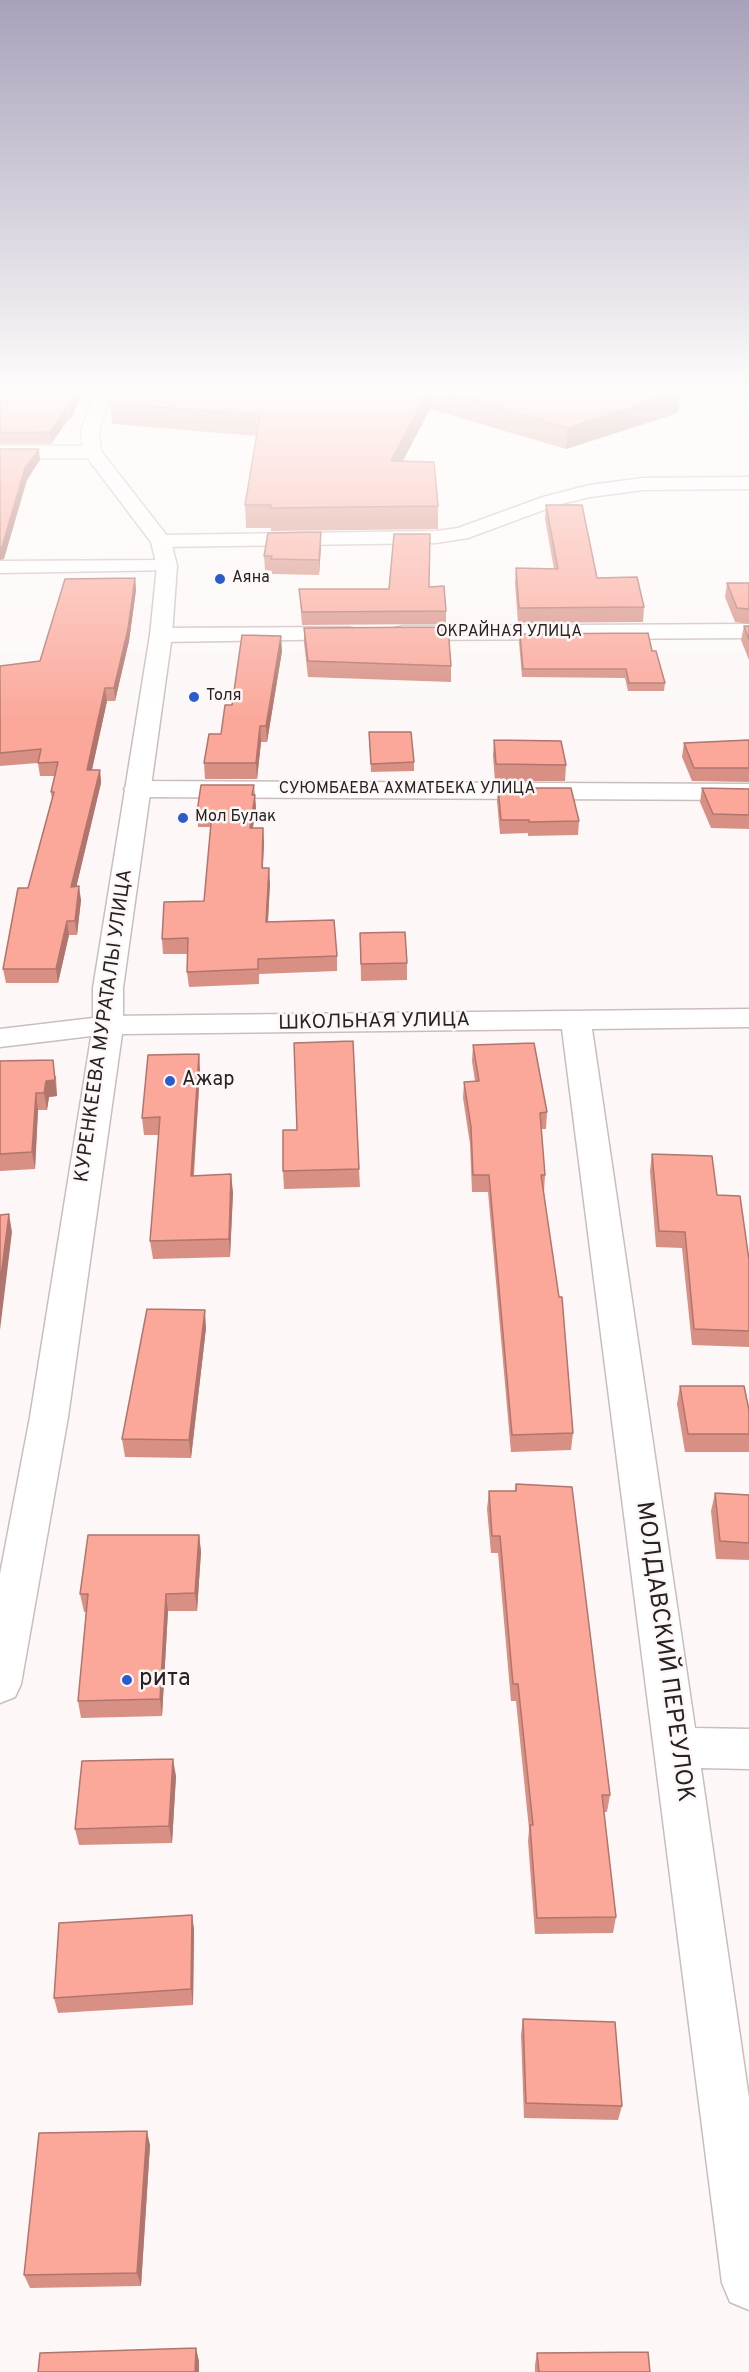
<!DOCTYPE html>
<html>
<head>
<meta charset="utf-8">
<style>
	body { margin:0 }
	canvas { display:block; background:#fdf8f7 }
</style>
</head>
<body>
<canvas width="749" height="2372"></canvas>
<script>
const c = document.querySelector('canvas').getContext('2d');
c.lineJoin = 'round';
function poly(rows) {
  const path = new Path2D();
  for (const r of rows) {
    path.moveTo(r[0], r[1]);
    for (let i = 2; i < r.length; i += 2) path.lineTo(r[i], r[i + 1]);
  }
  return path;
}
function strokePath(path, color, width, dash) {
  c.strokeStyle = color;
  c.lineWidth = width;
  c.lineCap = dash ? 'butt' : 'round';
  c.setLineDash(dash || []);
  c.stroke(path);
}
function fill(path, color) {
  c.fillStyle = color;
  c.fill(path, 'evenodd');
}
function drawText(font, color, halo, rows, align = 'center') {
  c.font = font + ' Overpass,sans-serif';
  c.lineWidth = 5;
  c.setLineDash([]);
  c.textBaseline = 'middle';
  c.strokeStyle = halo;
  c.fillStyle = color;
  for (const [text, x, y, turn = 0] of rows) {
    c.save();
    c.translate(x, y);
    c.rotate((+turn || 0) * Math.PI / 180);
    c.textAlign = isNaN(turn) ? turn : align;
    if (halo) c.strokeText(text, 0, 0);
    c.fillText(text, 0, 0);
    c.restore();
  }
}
const minor = poly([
	[0,446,92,446,101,452,92,458,0,458,0,446],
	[749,477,749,489,643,490,590,497,557,505,468,538,436,543,161,547,154,545,151,541,154,537,161,535,436,531,458,528,543,497,590,485,643,478,749,477],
	[167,560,174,562,177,566,174,570,0,573,0,561,167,560],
	[749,624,749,638,403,640,395,638,392,633,395,628,403,626,749,624],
	[348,627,356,629,359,634,356,639,161,642,153,640,150,635,153,630,161,628,348,627],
	[137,781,749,784,749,800,137,797,128,794,124,789,128,784,137,781],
	[749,1009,749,1027,592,1029,695,1728,749,1729,749,1769,701,1768,749,2098,749,2310,730,2302,722,2283,562,1029,122,1034,68,1417,21,1684,15,1697,0,1703,0,1574,30,1417,93,1025,97,1018,108,1016,749,1009]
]);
const tertiary = poly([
	[94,391,112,391,99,431,101,451,171,541,177,566,172,635,123,988,123,1025,119,1032,108,1034,0,1047,0,1029,93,1018,93,988,150,635,157,566,151,542,83,452,81,431,94,391]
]);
strokePath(minor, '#cabebc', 3);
strokePath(tertiary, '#cabebc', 3);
fill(minor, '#fff');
fill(tertiary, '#fff');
fill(poly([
	[0,391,82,391,71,420,68,420,51,444,0,444],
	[120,391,681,391,678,413,566,449,430,409,403,461,438,506,438,529,271,531,271,528,246,528,245,505,257,436,112,424,110,403],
	[546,505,597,578,644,607,643,622,518,623,515,583,516,568,554,569,545,519],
	[321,547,319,575,272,574,272,571,265,570,264,556],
	[135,578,136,590,129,641,115,701,107,701,92,770,100,770,101,783,76,887,81,900,77,935,69,935,58,983,6,983,3,969,28,888,52,799,51,792,55,776,40,776,38,763,0,766,0,666,40,661],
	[727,583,749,583,749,624,735,622,725,597],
	[429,587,446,611,446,624,302,625,299,589,389,589],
	[744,626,749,626,749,660,741,640],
	[304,628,451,666,451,682,308,677,304,643],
	[520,634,652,651,665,683,664,691,628,691,625,678,522,677,519,642],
	[282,651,267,742,261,742,257,779,205,779,204,763,221,734,232,705],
	[369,732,414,762,414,771,371,772],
	[494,740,566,765,565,781,495,781,493,756],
	[749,740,749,782,692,781,682,757,684,743],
	[498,788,579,821,578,835,528,836,528,833,500,834,497,801],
	[702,788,749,789,749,829,711,828,700,802],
	[255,795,256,809,253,828,264,842,263,868,270,883,268,922,337,956,337,971,259,974,259,984,189,987,187,972,188,954,163,954,162,939,204,901,211,827,198,827,197,812],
	[360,933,407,963,407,980,361,981],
	[473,1045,547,1112,546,1129,541,1129,545,1175,544,1192,573,1433,571,1450,511,1452,488,1192,472,1192,470,1144,463,1098,464,1082,475,1081,472,1061],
	[199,1054,200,1072,194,1175,233,1192,230,1257,153,1259,150,1241,159,1135,144,1135,142,1118],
	[0,1061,56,1076,57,1096,49,1097,47,1110,38,1110,35,1169,0,1171],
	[652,1154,717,1195,749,1260,749,1347,692,1345,682,1248,656,1247,650,1171],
	[359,1169,360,1187,284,1189,283,1171],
	[206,1328,191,1458,125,1457,122,1439],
	[680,1386,749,1410,749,1452,685,1452,677,1404],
	[516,1484,610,1795,607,1812,604,1812,616,1917,613,1933,535,1934,528,1841,529,1829,516,1701,511,1701,498,1553,491,1553,487,1509,489,1491,515,1491],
	[715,1493,749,1495,749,1560,716,1559,711,1511],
	[199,1535,201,1552,197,1611,168,1611,162,1716,81,1718,78,1701,86,1612,84,1612,80,1594],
	[176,1776,172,1843,79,1845,75,1829],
	[192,1915,194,1930,193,2005,58,2013,54,1998],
	[523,2019,622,2106,618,2120,524,2118,521,2035],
	[150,2145,141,2286,30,2288,24,2275],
	[537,2353,650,2372,535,2372,535,2365]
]), '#d89084');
fill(poly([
	[77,391,82,391,71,420,70,409],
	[428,391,430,391,430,409,391,483,391,461],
	[681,391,678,413,566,449,568,428],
	[66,409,68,420,51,444,50,432],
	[39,449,40,460,27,480,4,559,0,560,0,547,25,468],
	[321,532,321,547,319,575,319,560],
	[135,578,136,590,129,641,115,701,114,688],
	[281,636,282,651,267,742,266,726],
	[105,688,107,701,89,783,87,770],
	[260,726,261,742,257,779,256,763],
	[100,770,101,783,73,901,71,887],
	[254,785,256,809,250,843,250,828],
	[263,828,264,842,262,883,262,868],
	[269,868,270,883,267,937,266,922],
	[79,886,81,900,77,935,75,921],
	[67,921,69,935,58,983,56,969],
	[199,1054,200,1072,192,1193,191,1176],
	[53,1060,57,1096,49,1097,47,1110,44,1093,46,1081],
	[36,1093,38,1110,35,1169,32,1152],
	[231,1174,233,1192,230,1257,229,1239],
	[9,1214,12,1232,0,1330,0,1284],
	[205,1310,206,1328,191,1458,189,1440],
	[199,1535,201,1552,197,1611,195,1593],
	[166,1594,168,1611,162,1716,160,1699],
	[173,1759,176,1776,172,1843,169,1826],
	[192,1915,194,1930,193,2005,191,1989],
	[147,2131,150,2145,141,2286,137,2273],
	[196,2348,199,2361,199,2372,195,2372]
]), '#b0756c');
const building = poly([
	[0,391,77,391,70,409,66,409,50,432,0,433,0,391],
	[120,391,428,391,391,461,434,462,438,506,270,508,271,505,245,505,260,415,110,403,120,391],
	[442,391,681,391,568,428,442,391],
	[0,449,39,449,25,468,2,547,0,547,0,449],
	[546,505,582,505,597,578,637,577,644,607,519,608,516,568,558,569,546,505],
	[321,532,319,560,271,559,272,556,264,556,268,533,321,532],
	[394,534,430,534,429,587,444,586,446,611,302,612,299,589,389,589,394,534],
	[135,578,128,629,114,688,105,688,87,770,100,770,71,887,79,886,75,921,67,921,56,969,3,969,18,888,28,888,54,792,51,792,58,762,38,763,41,749,0,753,0,666,40,661,65,579,135,578],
	[727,583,749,583,749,609,737,608,727,583],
	[744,626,749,626,749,640,744,626],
	[448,627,451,666,308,661,304,628,448,627],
	[648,633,652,651,656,651,665,683,629,683,626,669,523,669,520,634,648,633],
	[242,635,281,636,266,726,260,726,256,763,204,763,209,734,221,734,225,705,232,705,242,635],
	[369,732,411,732,414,762,371,764,369,732],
	[494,740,561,741,566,765,496,764,494,740],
	[749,740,749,768,694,768,684,743,749,740],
	[201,785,254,785,252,795,255,795,250,828,263,828,262,868,269,868,266,922,334,920,337,956,258,959,258,969,187,972,188,938,162,939,164,902,204,901,212,812,197,812,201,785],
	[498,788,571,788,579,821,529,822,529,820,501,820,498,788],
	[702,788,749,789,749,815,713,814,702,788],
	[405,932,407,963,361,964,360,933,405,932],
	[353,1041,359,1169,283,1171,283,1130,297,1130,294,1043,353,1041],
	[534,1043,547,1112,540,1113,545,1175,541,1175,559,1297,562,1297,573,1433,512,1435,489,1175,473,1175,471,1127,464,1082,479,1081,473,1045,534,1043],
	[199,1054,191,1176,231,1174,229,1239,150,1241,160,1117,142,1118,148,1055,199,1054],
	[53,1060,55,1080,46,1081,44,1093,36,1093,32,1152,0,1154,0,1061,53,1060],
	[652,1154,712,1156,717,1195,740,1196,749,1260,749,1331,694,1329,685,1232,659,1231,652,1154],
	[9,1214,0,1284,0,1215,9,1214],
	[147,1309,205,1310,189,1440,122,1439,147,1309],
	[680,1386,744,1386,749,1410,749,1434,688,1434,680,1386],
	[516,1484,572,1487,610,1795,602,1795,616,1917,537,1918,530,1825,533,1825,518,1684,513,1684,500,1536,492,1536,489,1491,516,1491,516,1484],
	[715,1493,749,1495,749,1543,720,1541,715,1493],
	[88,1535,199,1535,195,1593,166,1594,160,1699,78,1701,88,1594,80,1594,88,1535],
	[173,1759,169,1826,75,1829,82,1761,173,1759],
	[192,1915,191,1989,54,1998,59,1923,192,1915],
	[523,2019,615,2022,622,2106,526,2103,523,2019],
	[147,2131,137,2273,24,2275,39,2133,147,2131],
	[196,2348,195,2372,38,2372,40,2353,196,2348],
	[648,2352,650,2372,539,2372,537,2353,648,2352]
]);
fill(building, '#fba79a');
strokePath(building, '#b0756c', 1.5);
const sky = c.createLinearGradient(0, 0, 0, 723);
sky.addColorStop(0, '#a8a1ba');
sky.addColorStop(0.54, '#fefcfb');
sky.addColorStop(1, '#fefcfb00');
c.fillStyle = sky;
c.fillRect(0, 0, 749, 723);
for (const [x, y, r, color] of [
	[220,579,6,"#2a5dcb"],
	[194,697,6,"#2a5dcb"],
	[183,818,6,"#2a5dcb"],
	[170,1081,6,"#2a5dcb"],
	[127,1680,6,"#2a5dcb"]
]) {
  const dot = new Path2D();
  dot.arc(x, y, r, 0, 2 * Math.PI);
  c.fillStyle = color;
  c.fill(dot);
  strokePath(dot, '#fdf8f7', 2);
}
drawText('16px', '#282322', '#fdf8f7', [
	["Аяна",232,579],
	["Толя",206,697],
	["Мол Булак",195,818]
], 'left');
drawText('16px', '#282322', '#fdf8f7', [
	["ОКРАЙНАЯ УЛИЦА",509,633],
	["СУЮМБАЕВА АХМАТБЕКА УЛИЦА",407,790]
]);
drawText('20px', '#282322', '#fdf8f7', [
	["ШКОЛЬНАЯ УЛИЦА",374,1023,-1],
	["КУРЕНКЕЕВА МУРАТАЛЫ УЛИЦА",105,1026,-82]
]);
drawText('20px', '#282322', '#fdf8f7', [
	["Ажар",182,1081]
], 'left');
drawText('24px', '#282322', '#fdf8f7', [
	["МОЛДАВСКИЙ ПЕРЕУЛОК",663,1652,82]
]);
drawText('24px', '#282322', '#fdf8f7', [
	["рита",139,1680]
], 'left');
</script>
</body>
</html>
